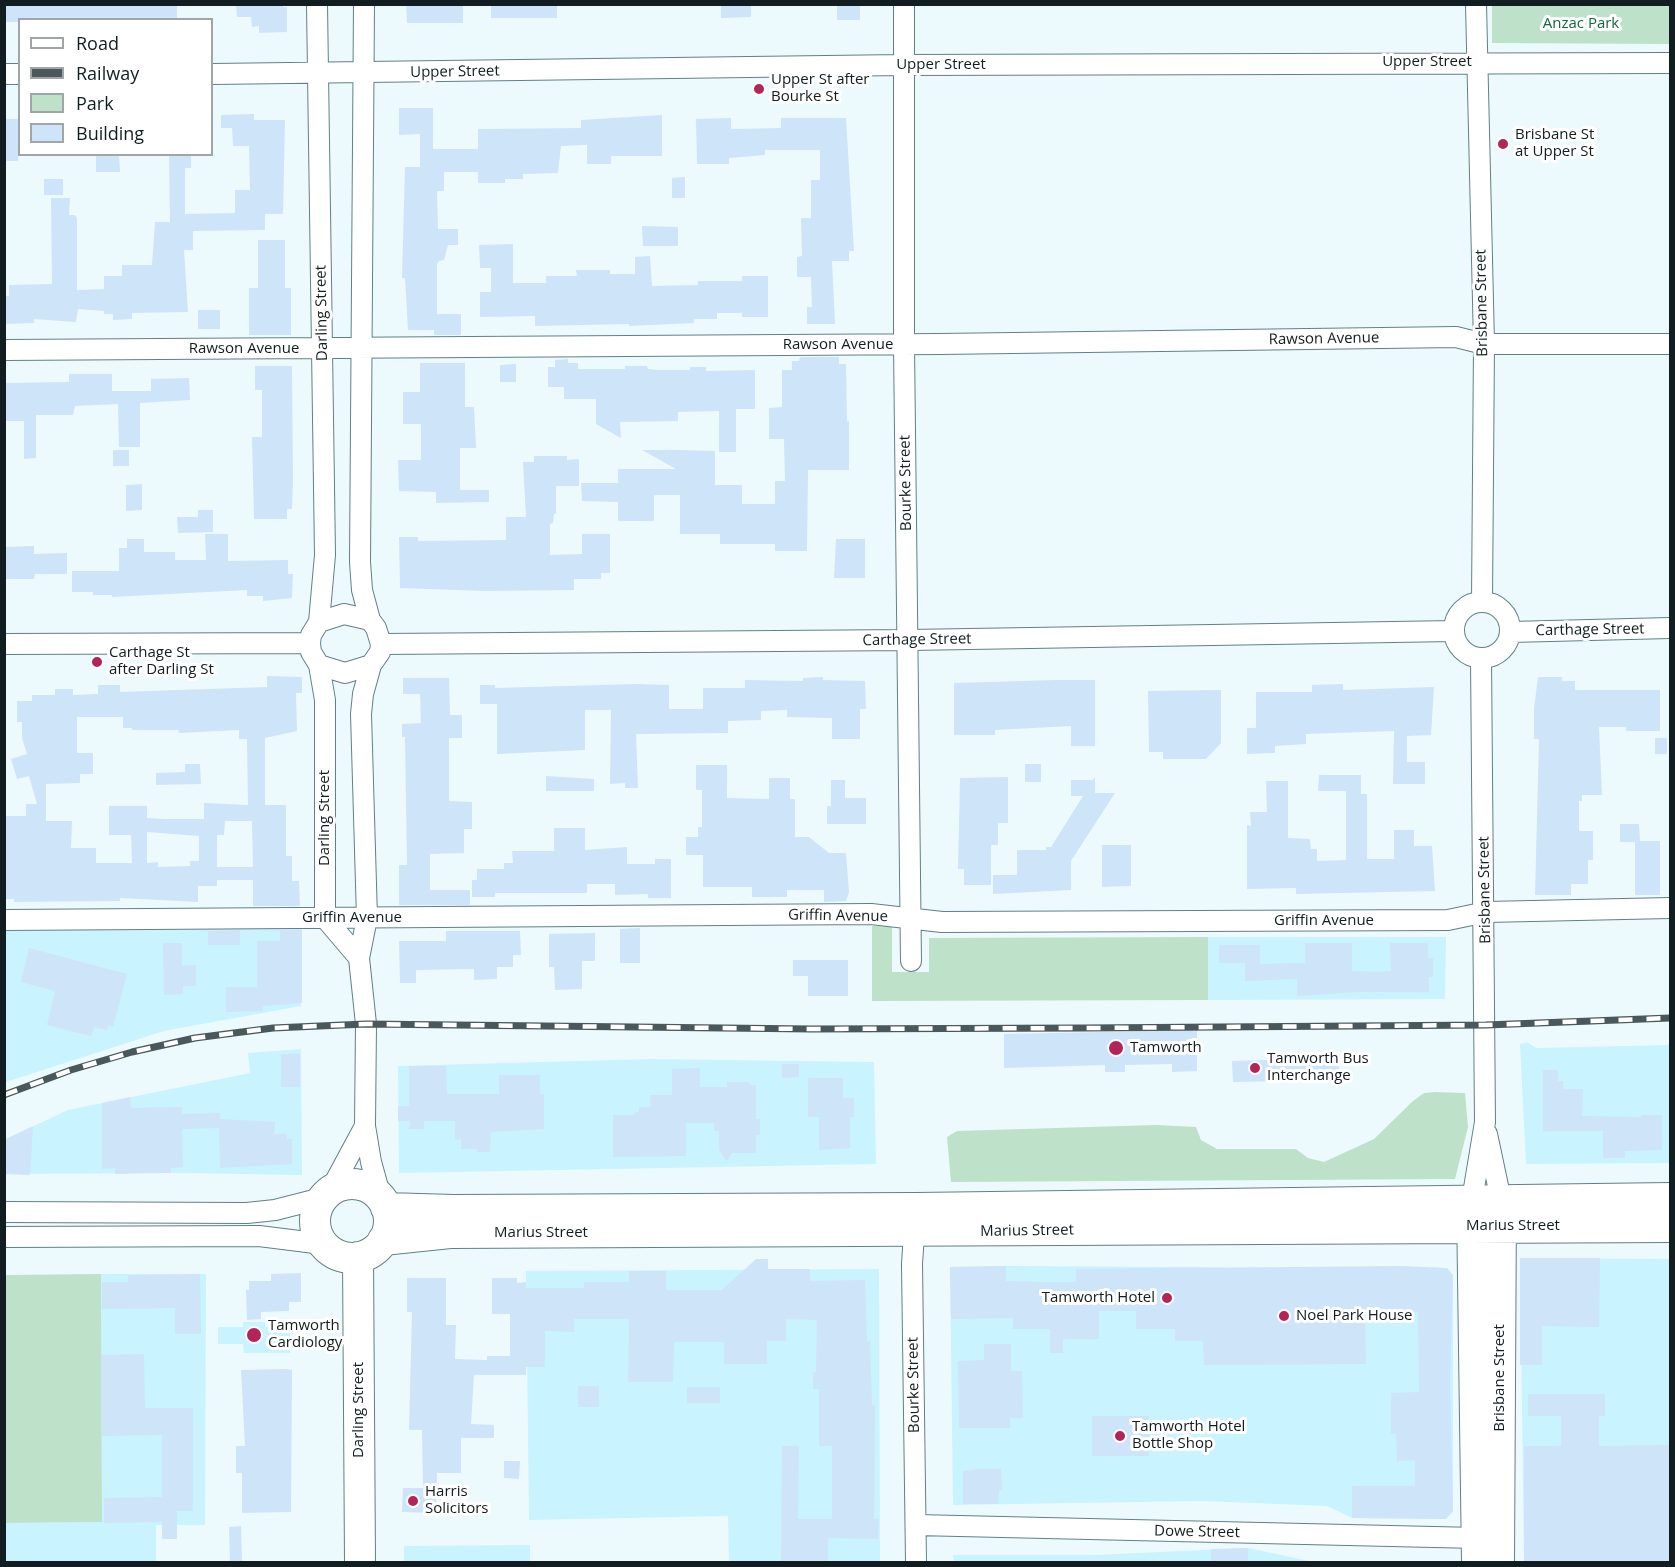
<!DOCTYPE html>
<html>
<head>
<meta charset="utf-8">
<style>
	body { margin:0 }
	#map { position:relative; width:1675px; height:1567px; overflow:hidden; background:#edfafd; font-family:"Open Sans",sans-serif }
	canvas { display:block }
	.frame { position:absolute; inset:0; border:6px solid #111d20; pointer-events:none }
	.legend { position:absolute; left:18px; top:18px; width:195px; height:138px; box-sizing:border-box; background:#fff; border:2px solid #a0a5a6; margin:0; padding:8px 10px; list-style:none; font-size:18px; color:#111d20 }
	.legend li { display:flex; align-items:center; gap:12px; height:30px }
	.legend b { width:30px; border:2px solid #a0a5a6 }
</style>
</head>
<body>
<div id="map">
<canvas width="1675" height="1567"></canvas>
<div class="frame"></div>
<ul class="legend">
<li><b style="height:8px;background:#fff"></b>Road</li>
<li><b style="height:8px;background:#4b585b"></b>Railway</li>
<li><b style="height:16px;background:#bde1c9"></b>Park</li>
<li><b style="height:16px;background:#cee4f8"></b>Building</li>
</ul>
</div>
<script>
const c = document.querySelector('canvas').getContext('2d');
c.lineJoin = 'round';
function fill(path, color) {
  c.fillStyle = color;
  c.fill(path, 'evenodd');
}
function poly(rows) {
  const path = new Path2D();
  for (const r of rows) {
    if (r.length === 3) {
      path.moveTo(r[0] + r[2], r[1]);
      path.arc(r[0], r[1], r[2], 0, 2 * Math.PI);
      continue;
    }
    path.moveTo(r[0], r[1]);
    for (let i = 2; i < r.length; i += 2) path.lineTo(r[i], r[i + 1]);
  }
  return path;
}
function strokePath(path, color, width, dash) {
  c.strokeStyle = color;
  c.lineWidth = width;
  c.lineCap = dash ? 'butt' : 'round';
  c.setLineDash(dash || []);
  c.stroke(path);
}
function drawText(font, color, halo, rows, align = 'center') {
  c.font = font + ' "Open Sans",sans-serif';
  c.lineWidth = 6;
  c.setLineDash([]);
  c.textBaseline = 'middle';
  c.strokeStyle = halo;
  c.fillStyle = color;
  for (const [text, x, y, turn = 0] of rows) {
    c.save();
    c.translate(x, y);
    c.rotate((+turn || 0) * Math.PI / 180);
    c.textAlign = isNaN(turn) ? turn : align;
    if (halo) c.strokeText(text, 0, 0);
    c.fillText(text, 0, 0);
    c.restore();
  }
}
fill(poly([
	[302,924,301,1006,164,1031,6,1082,4,928],
	[1208,937,1446,937,1445,999,1208,1000],
	[1527,1042,1536,1048,1670,1045,1670,1163,1526,1164,1520,1044],
	[301,1049,302,1175,183,1173,5,1174,4,1140,68,1110,250,1073,248,1053],
	[650,1059,874,1062,876,1164,399,1173,398,1066],
	[1520,1258,1670,1259,1670,1562,1524,1562],
	[1006,1266,1198,1267,1453,1275,1453,1511,1446,1519,1352,1518,1327,1506,1202,1501,953,1505,950,1267],
	[879,1269,880,1562,729,1562,728,1516,529,1520,526,1271],
	[101,1274,206,1274,205,1525,156,1525,156,1562,5,1562,4,1523,102,1522],
	[243,1322,265,1322,265,1327,290,1327,290,1353,244,1353,243,1344,218,1344,218,1327,243,1327],
	[530,1545,530,1562,404,1562,404,1546],
	[1248,1548,1314,1562,954,1562,953,1555,1095,1555]
]), '#c9f3fe');
fill(poly([
	[1492,5,1670,5,1670,44,1492,43],
	[872,926,892,926,892,972,929,972,929,938,1208,937,1208,1000,872,1001],
	[1435,1092,1465,1093,1468,1127,1455,1179,951,1182,947,1137,957,1131,1156,1125,1196,1127,1201,1140,1217,1149,1296,1149,1308,1158,1324,1162,1374,1139,1413,1101,1424,1093],
	[101,1274,102,1522,5,1523,5,1275]
]), '#bde1c9');
fill(poly([
	[4,4,177,4,177,20,20,20,20,22,4,22],
	[236,4,283,4,283,7,287,7,287,32,259,33,259,26,252,27,251,17,237,17],
	[406,4,463,4,463,23,407,23],
	[491,4,557,4,557,18,491,18],
	[721,4,751,4,751,17,721,18],
	[837,4,860,5,860,20,837,20],
	[399,108,433,108,433,149,478,149,478,129,581,128,581,120,662,115,662,156,611,156,611,164,587,164,587,145,561,146,558,173,523,174,523,179,505,179,505,183,478,183,478,172,444,172,444,191,437,191,438,229,458,229,458,245,448,245,444,260,439,261,437,264,437,314,461,314,461,335,434,335,434,330,408,330,405,278,402,278,405,167,420,167,420,134,399,135],
	[254,114,254,120,285,120,283,214,265,214,265,230,193,231,193,250,184,250,188,312,132,313,132,319,113,320,113,314,104,314,104,311,78,309,76,322,34,319,34,323,4,324,4,296,9,296,9,285,52,284,51,198,70,198,69,215,75,215,77,218,77,290,104,289,104,276,122,276,122,265,152,265,155,222,170,222,169,154,191,154,191,168,185,168,185,214,235,213,235,190,250,190,249,146,233,146,232,128,221,128,221,115],
	[731,118,731,129,781,128,781,118,846,118,854,251,849,251,849,261,832,261,835,324,807,324,807,307,812,307,811,277,797,277,797,257,802,256,801,218,811,218,811,180,820,180,820,150,765,150,765,155,729,158,729,164,697,164,696,119],
	[4,119,20,119,18,161,4,161],
	[96,154,119,154,120,172,96,172],
	[685,177,685,198,672,198,672,178],
	[44,179,63,179,63,195,44,195],
	[642,226,678,227,678,246,643,246],
	[258,240,285,240,285,288,291,288,291,335,249,335,249,288,258,288],
	[513,244,513,283,546,283,546,276,577,276,576,270,610,270,610,274,635,274,635,257,650,256,652,286,698,285,698,281,742,281,742,276,768,276,768,317,742,317,742,313,717,313,717,319,694,319,694,323,629,326,629,324,535,326,535,316,480,317,480,292,491,292,491,268,480,268,479,245],
	[198,310,220,310,220,329,198,329],
	[800,357,839,357,839,364,846,364,847,421,849,421,849,470,808,470,807,551,775,551,775,544,720,544,720,534,680,534,680,495,654,495,654,521,618,521,618,502,582,501,581,483,618,483,618,469,676,469,642,450,678,450,715,451,715,485,742,485,742,504,775,504,775,481,785,481,784,439,769,439,769,408,782,407,782,370,792,370,792,361,799,361],
	[568,359,568,363,578,363,578,369,625,369,625,366,647,366,648,369,658,370,690,370,690,367,706,367,706,371,755,370,755,409,736,409,736,452,719,452,719,411,678,412,678,421,620,422,621,438,596,424,596,399,564,399,564,387,548,387,548,367,555,367,555,360],
	[420,363,465,363,465,407,474,407,476,448,460,448,460,490,489,490,489,502,436,503,436,492,399,491,398,460,421,460,421,424,403,424,403,392,420,392],
	[516,364,516,382,500,382,500,365],
	[255,366,292,366,293,481,292,509,287,509,287,519,254,519,252,437,262,437,262,390,255,390],
	[69,374,112,374,112,391,151,391,151,379,189,378,190,400,140,403,140,447,119,447,118,404,75,406,73,415,36,415,36,458,24,459,24,421,6,421,4,383,69,382],
	[113,450,129,450,129,466,113,466],
	[534,456,567,456,567,460,579,459,579,486,556,486,556,514,554,514,553,523,550,524,550,555,582,554,582,534,610,534,610,573,601,573,601,579,574,579,574,590,485,591,400,588,399,537,418,537,418,541,506,540,506,517,526,517,523,462,534,462],
	[142,484,142,510,126,511,126,485],
	[198,510,213,510,213,532,178,533,177,517,198,517],
	[205,534,228,534,228,561,288,560,288,574,293,574,292,598,263,601,263,596,247,596,247,590,112,597,112,595,93,595,93,592,72,592,72,571,119,571,119,548,127,548,127,539,144,539,144,552,175,552,175,560,206,560],
	[836,539,865,539,865,578,834,578],
	[34,546,34,554,67,553,67,574,35,574,34,579,4,579,4,547],
	[267,676,302,677,302,693,296,693,297,731,265,738,265,805,286,805,286,856,292,856,292,881,299,881,300,906,253,906,253,880,217,880,217,886,198,886,198,902,120,898,120,901,14,902,14,899,4,899,4,816,26,816,26,804,37,804,29,776,17,779,11,759,27,754,22,738,22,722,17,722,17,701,32,701,32,695,55,695,55,689,73,689,73,695,98,694,98,685,120,685,120,692,267,687],
	[77,717,123,717,123,728,132,728,132,730,178,730,179,733,239,730,239,739,247,739,248,805,204,803,204,819,165,819,147,818,147,806,109,806,109,835,131,835,132,863,96,863,96,848,71,848,72,821,46,821,46,784,80,783,80,774,93,774,93,753,77,753],
	[225,821,252,821,253,867,217,867,217,835,224,835],
	[147,832,199,836,199,861,190,861,190,866,158,867,158,862,147,863],
	[823,677,823,680,865,681,866,709,860,709,860,739,832,739,832,718,787,717,787,710,761,711,761,720,728,721,728,733,636,734,638,788,625,788,625,783,610,784,611,710,585,710,585,750,497,754,497,704,480,704,480,685,495,685,495,688,637,684,669,685,669,709,703,709,703,688,745,688,745,680,803,681,803,678],
	[1538,677,1562,677,1562,681,1575,681,1575,690,1660,690,1660,731,1626,731,1626,727,1599,727,1602,795,1582,795,1582,801,1579,801,1579,831,1593,831,1593,860,1588,860,1588,884,1571,884,1571,895,1535,895,1539,739,1534,739,1534,709],
	[403,678,449,678,450,715,462,715,462,738,449,738,449,801,472,802,472,829,464,829,464,853,430,854,430,890,470,890,470,905,399,905,399,865,407,865,405,737,402,737,402,724,421,723,420,694,403,694],
	[1056,680,1095,680,1095,746,1071,746,1071,726,995,730,995,735,954,735,954,683],
	[1343,684,1343,690,1434,687,1431,735,1407,736,1407,762,1425,762,1425,784,1393,784,1394,731,1306,734,1306,744,1275,746,1275,753,1247,754,1247,728,1256,728,1256,692,1312,692,1312,685],
	[1221,690,1221,743,1206,759,1163,759,1163,752,1149,752,1148,691],
	[1655,738,1667,738,1667,754,1655,754],
	[185,764,200,764,201,784,156,785,156,773,185,772],
	[1025,764,1041,764,1041,782,1025,782],
	[696,765,727,765,727,798,769,799,769,778,790,778,790,799,795,799,795,837,809,837,829,853,846,853,849,892,846,901,824,902,824,890,787,890,787,897,752,897,752,887,703,887,703,855,686,855,686,837,698,837,698,827,702,827,702,790,696,790],
	[1319,775,1361,775,1361,794,1367,794,1367,859,1394,859,1394,830,1414,830,1414,846,1432,846,1435,891,1296,894,1296,888,1247,889,1247,825,1251,826,1250,812,1267,812,1266,781,1288,781,1288,838,1310,839,1311,849,1317,849,1317,861,1346,860,1346,791,1318,791],
	[546,776,594,779,594,791,546,791],
	[1008,777,1008,823,998,823,998,845,991,845,991,885,964,885,964,869,958,869,960,778],
	[1095,777,1095,793,1115,793,1071,861,1071,890,993,894,993,875,1017,875,1017,850,1046,850,1046,847,1051,847,1083,796,1071,796,1071,780,1093,780],
	[831,780,845,780,845,798,866,798,866,824,827,824,827,806,831,806],
	[1620,824,1639,824,1640,841,1660,841,1660,895,1635,895,1635,842,1620,842],
	[554,828,585,828,585,850,627,847,627,864,655,864,655,859,671,859,671,898,648,898,648,894,615,895,615,884,587,884,587,893,495,893,495,897,472,897,472,880,477,880,477,869,504,869,504,863,513,863,512,851,554,851],
	[1102,845,1131,845,1131,886,1102,887],
	[640,928,640,963,620,963,620,929],
	[240,930,240,945,208,945,208,931],
	[280,930,302,930,302,1003,263,1006,263,1011,226,1012,226,987,257,987,257,941,280,941],
	[446,931,520,931,521,955,513,955,513,967,497,967,497,979,474,980,474,969,416,970,416,983,400,983,399,941,446,941],
	[595,933,595,961,582,961,582,989,555,990,554,967,549,967,549,934],
	[163,943,182,943,182,966,196,965,196,986,183,986,183,994,164,995],
	[1305,943,1352,943,1352,971,1377,972,1391,971,1390,943,1428,943,1428,958,1433,958,1433,977,1429,977,1429,992,1357,992,1297,996,1297,979,1245,981,1245,963,1219,963,1219,945,1260,945,1260,964,1305,963],
	[29,948,127,974,113,1027,108,1025,107,1030,94,1027,91,1036,47,1025,55,991,21,982],
	[793,960,848,960,848,996,808,996,808,976,793,976],
	[1197,1030,1197,1071,1172,1072,1172,1064,1125,1065,1125,1072,1105,1072,1105,1065,1004,1068,1004,1034],
	[281,1054,300,1054,300,1087,281,1087],
	[1335,1058,1335,1066,1339,1066,1339,1080,1233,1082,1232,1061],
	[782,1064,799,1064,799,1077,782,1078],
	[409,1066,446,1066,447,1094,499,1094,499,1075,540,1075,540,1094,544,1094,544,1129,491,1132,490,1152,477,1152,477,1149,461,1149,461,1139,455,1140,455,1121,424,1121,424,1129,409,1129,410,1121,398,1121,398,1106,409,1106],
	[700,1068,700,1087,727,1087,727,1082,750,1082,750,1085,756,1085,756,1119,760,1119,760,1135,756,1135,756,1153,732,1153,727,1161,719,1150,719,1131,714,1131,714,1123,686,1123,686,1156,613,1157,613,1115,634,1115,634,1112,639,1112,639,1107,651,1107,650,1095,672,1095,672,1069],
	[1543,1070,1558,1070,1558,1081,1563,1081,1563,1089,1583,1089,1582,1116,1641,1117,1641,1115,1662,1115,1662,1150,1625,1151,1625,1158,1603,1158,1603,1131,1543,1131],
	[808,1078,843,1078,843,1098,854,1098,854,1117,850,1117,850,1148,819,1150,819,1117,808,1117],
	[130,1097,131,1108,182,1107,182,1114,220,1113,220,1119,275,1122,274,1134,287,1134,287,1139,292,1139,292,1164,220,1168,219,1128,182,1129,183,1167,171,1168,171,1173,148,1173,115,1174,115,1168,102,1169,102,1103],
	[33,1126,30,1175,4,1174,4,1140],
	[1520,1258,1600,1258,1599,1327,1542,1326,1542,1365,1520,1365],
	[756,1259,768,1259,768,1269,810,1269,810,1281,865,1280,867,1341,870,1341,872,1405,875,1405,874,1519,879,1519,878,1539,828,1538,828,1563,781,1563,782,1446,799,1446,798,1519,832,1519,832,1446,819,1446,819,1389,813,1389,813,1372,816,1372,817,1320,786,1319,786,1341,767,1341,767,1364,724,1364,724,1342,674,1342,673,1382,628,1382,629,1319,574,1319,574,1332,545,1331,545,1367,526,1367,526,1375,474,1375,471,1424,494,1425,494,1438,461,1438,461,1473,437,1473,436,1513,402,1512,403,1488,423,1488,422,1430,409,1430,412,1312,407,1312,407,1278,446,1278,446,1325,456,1325,455,1359,487,1360,487,1356,510,1356,510,1314,492,1314,492,1278,517,1278,517,1283,526,1282,526,1288,584,1288,584,1282,629,1282,629,1271,666,1271,666,1290,722,1290],
	[1006,1266,1006,1281,1039,1282,1076,1282,1076,1269,1402,1266,1447,1268,1453,1275,1450,1382,1453,1511,1446,1519,1352,1518,1352,1486,1415,1486,1415,1460,1397,1461,1396,1434,1391,1434,1391,1393,1419,1392,1418,1312,1365,1313,1366,1364,1204,1365,1203,1341,1175,1341,1175,1329,1136,1329,1136,1311,1099,1311,1099,1339,1063,1339,1063,1353,1050,1353,1050,1329,1013,1329,1013,1318,951,1319,950,1267],
	[301,1273,301,1302,289,1302,289,1311,261,1312,261,1319,247,1320,246,1290,249,1290,249,1281,271,1281,271,1274],
	[200,1274,201,1334,175,1334,175,1308,102,1309,102,1282,128,1282,128,1275],
	[984,1344,1011,1344,1011,1371,1022,1371,1023,1418,1010,1418,1010,1428,959,1428,958,1361,984,1360],
	[144,1354,145,1408,193,1408,193,1511,177,1511,177,1539,162,1539,162,1522,104,1523,104,1498,162,1497,162,1435,102,1436,101,1355],
	[285,1369,292,1370,291,1512,242,1513,242,1473,236,1473,236,1446,245,1446,241,1370],
	[578,1386,599,1386,599,1407,578,1407],
	[687,1387,720,1387,720,1403,687,1403],
	[1528,1394,1605,1394,1605,1416,1599,1416,1599,1446,1671,1445,1671,1563,1524,1563,1524,1446,1561,1446,1561,1416,1528,1416],
	[1092,1416,1149,1416,1149,1456,1092,1456],
	[504,1461,520,1461,519,1479,504,1478],
	[979,1469,1001,1469,1002,1490,999,1490,998,1504,963,1504,963,1471],
	[241,1526,242,1563,230,1563,229,1527],
	[1248,1548,1248,1563,1211,1563,1211,1549]
]), '#cee4f8');
const minor = poly([
	[317,4,325,555,319,622],
	[364,4,360,562,362,590,370,620],
	[904,4,904,344,911,961],
	[1476,4,1484,344,1482,602],
	[4,74,20,74],
	[212,74,903,65,1670,63],
	[4,350,939,344,1456,337,1484,344,1670,344],
	[1482,630,28],
	[344,614,370,620,376,628,381,644,380,652,371,665,345,673,319,665,311,652,310,643,311,635,319,622,344,614],
	[1510,632,1670,628],
	[4,644,310,643],
	[381,644,909,640,1454,631],
	[319,665,325,700,325,918,359,958],
	[371,665,363,694,361,714,367,918,359,958,366,1024,365,1126,371,1162,381,1198],
	[4,920,871,914,942,922,1448,920,1486,912,1670,908],
	[1487,1134,1501,1200],
	[330,1191,365,1126],
	[1472,1200,1485,1122,1481,658],
	[4,1212,247,1213,275,1210,322,1198],
	[915,1219,912,1264,916,1562],
	[4,1237,259,1236,323,1244],
	[916,1525,1477,1538]
]);
const primary = poly([
	[352,1221,37],
	[1472,1206,1477,1562],
	[386,1208,453,1210,916,1208,1670,1198],
	[383,1240,450,1233,1670,1227],
	[358,1257,360,1562],
	[1499,1562,1501,1206]
]);
strokePath(minor, '#627f87', 22);
strokePath(primary, '#627f87', 32);
strokePath(minor, '#fff', 20);
strokePath(primary, '#fff', 30);
const rail = poly([
	[4,1095,71,1070,132,1052,195,1038,273,1028,366,1024,812,1029,1085,1028,1486,1025,1670,1018]
]);
strokePath(rail, '#4b585b', 7);
strokePath(rail, '#fff', 4.5, [14]);
for (const [x, y, r, color] of [
	[759,89,6,"#b32458"],
	[1503,144,6,"#b32458"],
	[97,662,6,"#b32458"],
	[1116,1048,8,"#b32458"],
	[1255,1068,6,"#b32458"],
	[1167,1298,6,"#b32458"],
	[1284,1316,6,"#b32458"],
	[254,1335,8,"#b32458"],
	[1120,1436,6,"#b32458"],
	[413,1501,6,"#b32458"]
]) {
  const dot = new Path2D();
  dot.arc(x, y, r, 0, 2 * Math.PI);
  c.fillStyle = color;
  c.fill(dot);
  strokePath(dot, '#fff', 2);
}
drawText('15px', '#13683d', '#fff', [
	["Anzac Park",1581,24]
]);
drawText('15px', '#111d20', '#fff', [
	["Upper Street",1427,62],
	["Upper Street",941,65],
	["Upper Street",455,72,-1],
	["Brisbane Street",1482,303,-91],
	["Darling Street",322,313,-91],
	["Rawson Avenue",1324,339,-1],
	["Rawson Avenue",838,345],
	["Rawson Avenue",244,349],
	["Bourke Street",906,483,-91],
	["Carthage Street",1590,630,-1],
	["Carthage Street",917,640,-1],
	["Darling Street",325,818,-90],
	["Brisbane Street",1485,890,-91],
	["Griffin Avenue",838,916,1],
	["Griffin Avenue",352,918],
	["Griffin Avenue",1324,921],
	["Marius Street",1513,1226],
	["Marius Street",1027,1231,-1],
	["Marius Street",541,1233],
	["Brisbane Street",1500,1378,-90],
	["Bourke Street",914,1385,-91],
	["Darling Street",359,1410,-90],
	["Dowe Street",1197,1532,1]
]);
drawText('15px', '#111d20', '#fff', [
	["Upper St after",771,80],
	["Bourke St",771,97],
	["Brisbane St",1515,135],
	["at Upper St",1515,152],
	["Carthage St",109,653],
	["after Darling St",109,670],
	["Tamworth",1130,1048],
	["Tamworth Bus",1267,1059],
	["Interchange",1267,1076],
	["Tamworth Hotel",1155,1298,"right"],
	["Noel Park House",1296,1316],
	["Tamworth",268,1326],
	["Cardiology",268,1343],
	["Tamworth Hotel",1132,1427],
	["Bottle Shop",1132,1444],
	["Harris",425,1492],
	["Solicitors",425,1509]
], 'left');
</script>
</body>
</html>
